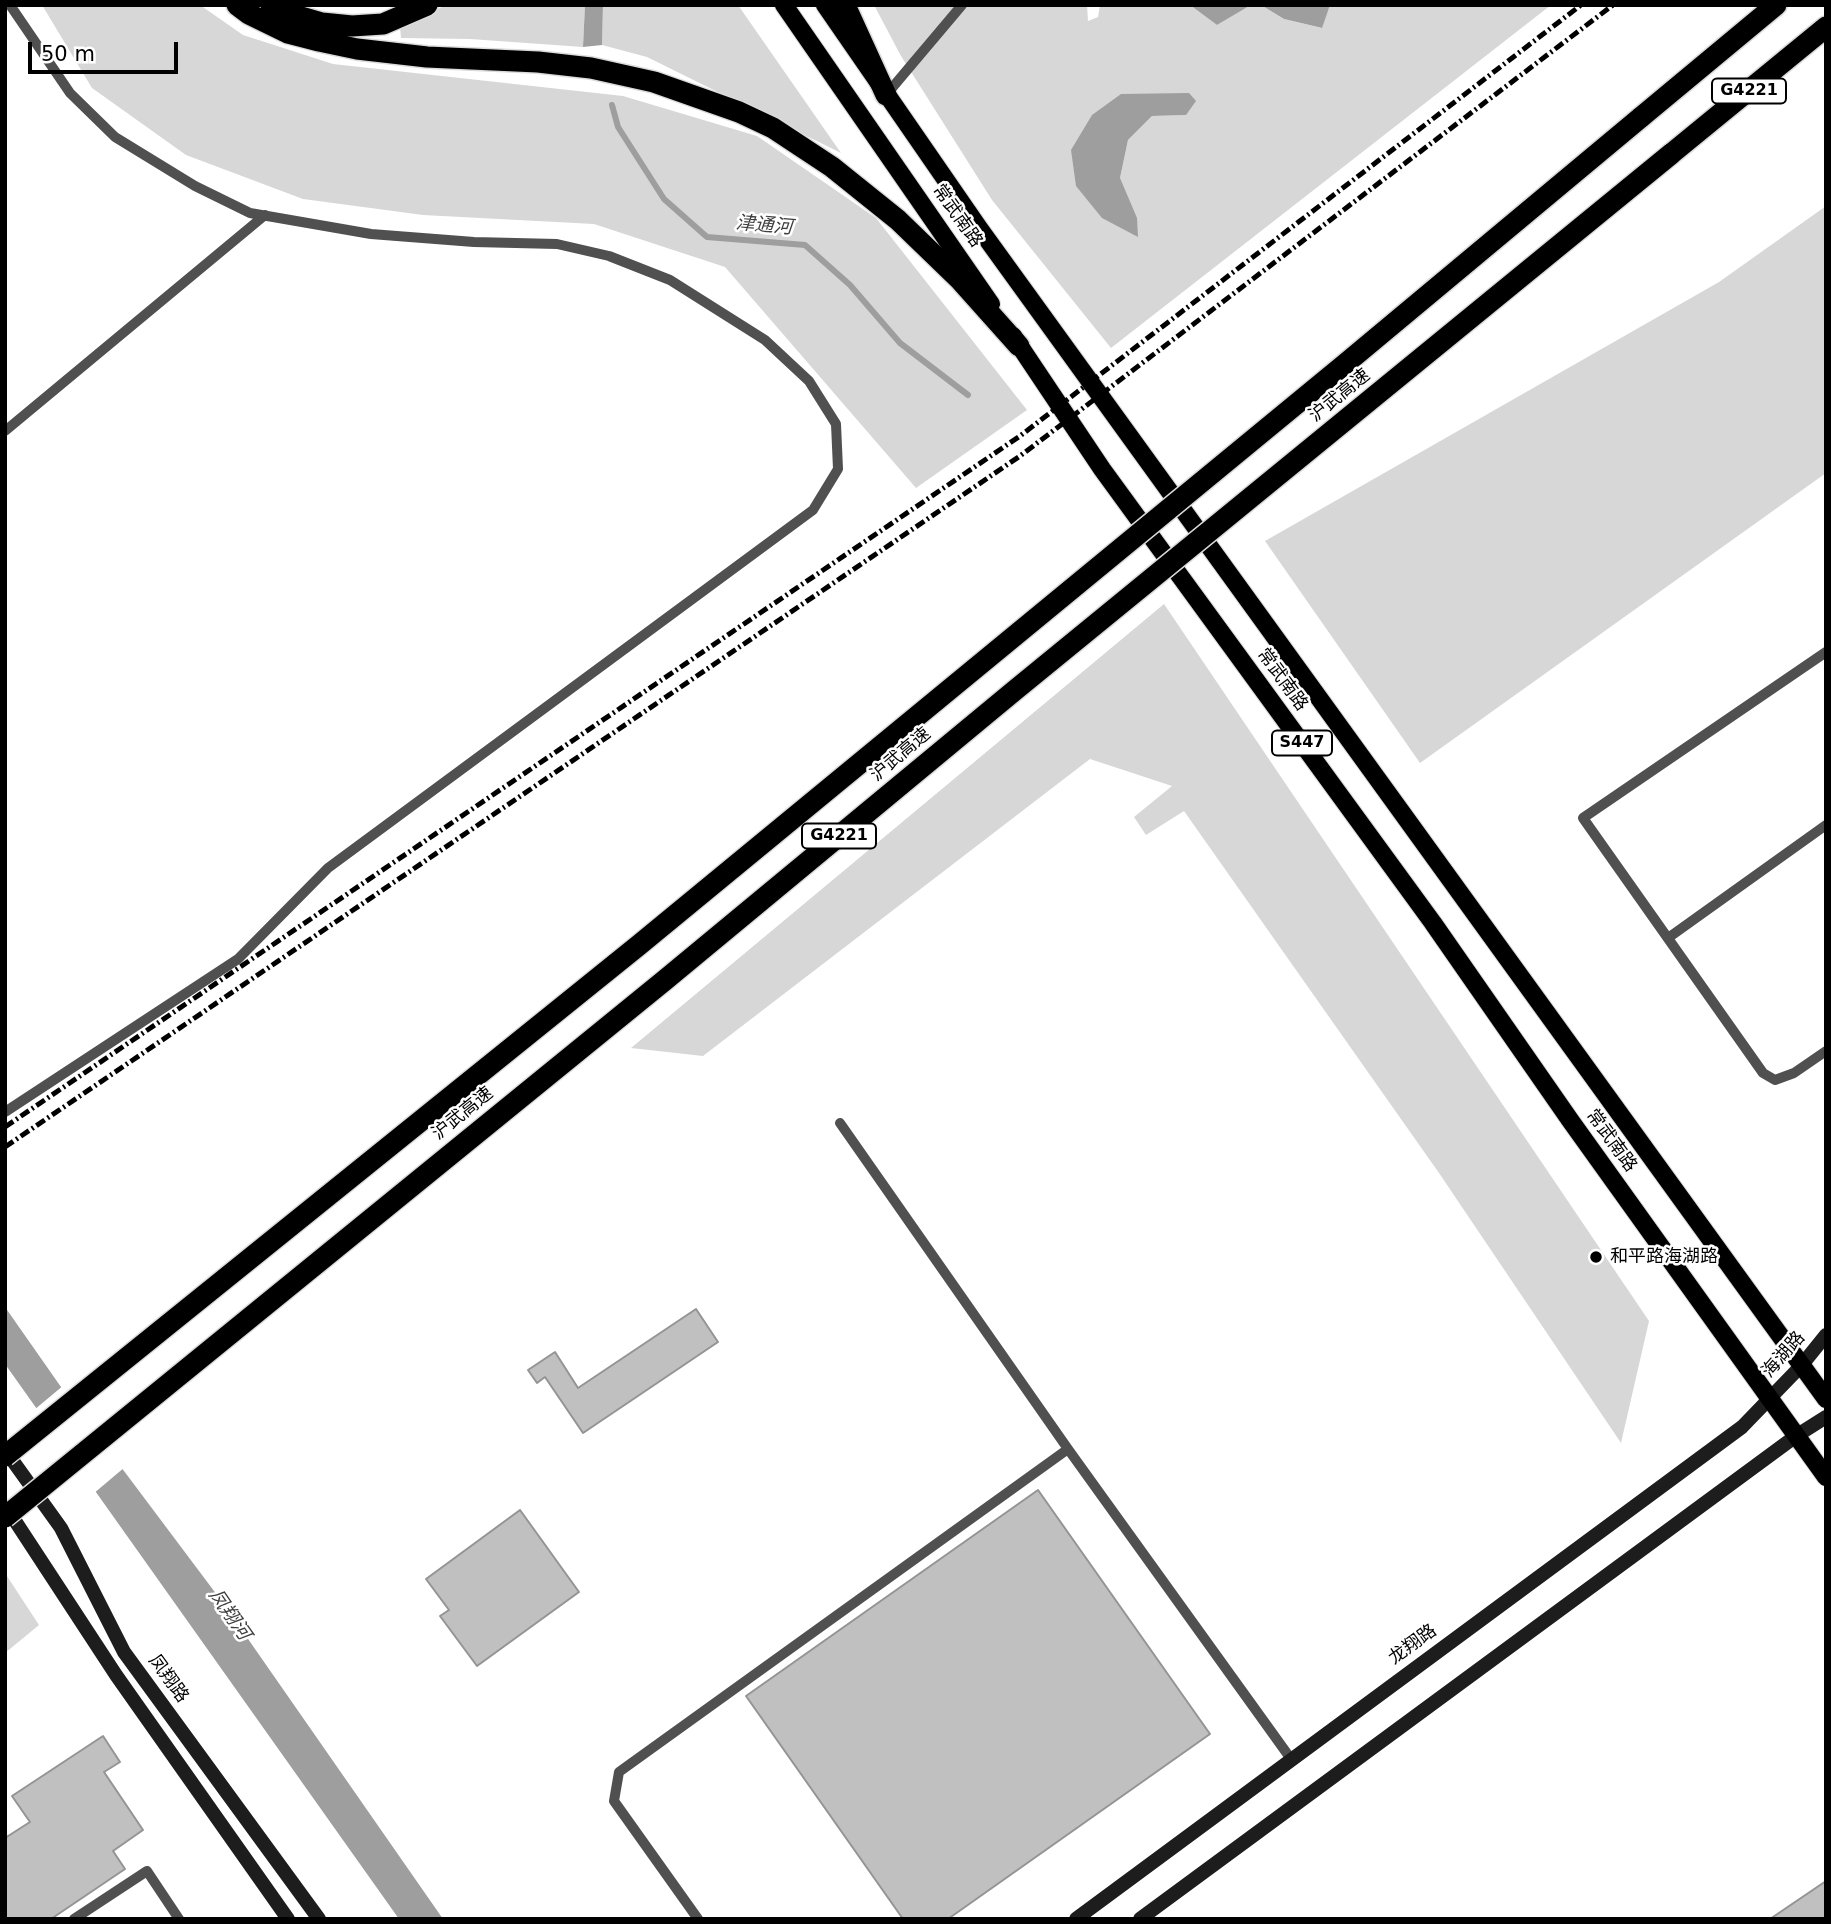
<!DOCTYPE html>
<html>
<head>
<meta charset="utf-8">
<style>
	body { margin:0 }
	#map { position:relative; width:1831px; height:1924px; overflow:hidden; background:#fff; font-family:"DejaVu Sans",sans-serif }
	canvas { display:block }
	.frame { position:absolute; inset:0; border:7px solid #000; pointer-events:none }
	.scale { position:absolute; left:28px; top:42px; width:150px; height:32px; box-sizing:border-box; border:4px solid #000; border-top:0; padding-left:9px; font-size:21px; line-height:24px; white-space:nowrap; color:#000; -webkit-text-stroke:5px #fff; paint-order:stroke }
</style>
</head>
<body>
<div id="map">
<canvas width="1831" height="1924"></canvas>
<div class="frame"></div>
<div class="scale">50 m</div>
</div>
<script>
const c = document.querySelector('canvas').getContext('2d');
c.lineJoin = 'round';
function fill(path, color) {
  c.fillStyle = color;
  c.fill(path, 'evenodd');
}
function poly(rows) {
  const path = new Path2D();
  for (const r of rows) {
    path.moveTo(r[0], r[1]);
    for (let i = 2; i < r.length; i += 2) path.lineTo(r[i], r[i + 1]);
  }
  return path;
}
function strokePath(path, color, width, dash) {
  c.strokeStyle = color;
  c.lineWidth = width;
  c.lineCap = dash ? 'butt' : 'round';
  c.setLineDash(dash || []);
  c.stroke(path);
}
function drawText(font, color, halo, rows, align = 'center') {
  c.font = font + ' "DejaVu Sans","Noto Sans SC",sans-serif';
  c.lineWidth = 5;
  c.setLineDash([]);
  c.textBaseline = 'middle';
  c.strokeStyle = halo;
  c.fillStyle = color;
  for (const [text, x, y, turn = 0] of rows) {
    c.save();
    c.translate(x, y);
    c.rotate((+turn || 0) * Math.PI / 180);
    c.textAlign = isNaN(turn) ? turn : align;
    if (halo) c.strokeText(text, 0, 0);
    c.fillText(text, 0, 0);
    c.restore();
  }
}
fill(poly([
	[42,5,200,5,243,35,333,64,623,96,757,136,876,218,1027,410,916,488,725,267,594,224,423,215,303,199,186,155,92,88],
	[446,5,585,5,583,47,470,39,401,38,400,27],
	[603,5,738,5,841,153,647,57,602,45],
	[874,5,1087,5,1088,21,1098,17,1100,5,1190,5,1217,25,1251,5,1261,5,1284,19,1321,28,1330,5,1551,5,1111,348,992,200,901,56],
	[1121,94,1186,115,1152,116,1128,140,1120,178],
	[1826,206,1826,473,1420,763,1265,541,1719,282],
	[1164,604,1649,1321,1621,1443,1439,1173,1184,811,1146,835,1134,817,1172,786,1090,759,703,1056,631,1048],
	[5,1573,39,1625,5,1653]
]), '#d7d7d7');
fill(poly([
	[585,5,603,5,602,45,583,47],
	[1190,5,1251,5,1217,25],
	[1261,5,1330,5,1322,28,1284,19],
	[1189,93,1196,101,1186,115,1152,116,1128,140,1120,178,1137,218,1138,237,1102,218,1076,186,1071,150,1092,115,1121,94],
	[5,1307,61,1387,223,1603,443,1919,399,1919,5,1364]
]), '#9e9e9e');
fill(poly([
	[64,1385,125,1467,93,1494,34,1410]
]), '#fff');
strokePath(poly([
	[612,105,618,127,664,199,707,237,805,245,850,285,900,343,968,395]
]), '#9e9e9e', 6);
const building = poly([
	[696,1309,718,1342,583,1433,545,1377,537,1383,528,1370,555,1352,578,1388,696,1309],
	[1038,1490,1210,1734,948,1919,903,1919,746,1696,1038,1490],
	[520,1510,579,1592,477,1666,440,1616,449,1610,426,1579,520,1510],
	[103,1736,120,1762,104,1772,143,1830,113,1851,125,1869,51,1919,5,1919,5,1838,30,1822,12,1796,103,1736],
	[1826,1881,1826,1919,1770,1919,1826,1881]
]);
fill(building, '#c0c0c0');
strokePath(building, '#949494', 2);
const primary = poly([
	[784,5,991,304],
	[825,5,979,228,1826,1399],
	[1013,336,1102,469,1433,923,1570,1120,1826,1477]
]);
const highway = poly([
	[237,5,249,14,288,33,319,41,357,49,427,57,538,62,591,68,654,82,739,112,773,128,832,167,898,220,960,280,1019,346],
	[271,5,291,14,322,23,352,26,383,24,427,5],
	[845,5,886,95],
	[1640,118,1776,5],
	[1671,154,1826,27]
]);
strokePath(primary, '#dbdbdb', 20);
strokePath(highway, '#dbdbdb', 24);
strokePath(poly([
	[886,95,962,5],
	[5,431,265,215],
	[1826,652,1583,818,1763,1073,1775,1080,1794,1073,1826,1051],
	[1668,938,1826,825],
	[5,1112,238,959,328,868,813,510,838,469,836,424,809,381,765,340,670,280,609,256,557,244,474,242,371,234,250,213,195,186,115,137,70,93,10,5],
	[840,1123,1068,1449,1291,1759],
	[74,1919,147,1871,179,1919],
	[698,1919,614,1801,619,1772,1068,1449]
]), '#505050', 10);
strokePath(poly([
	[5,1450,61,1528,124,1652,319,1919],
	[6,1507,116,1675,288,1919],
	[1076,1919,1742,1427,1801,1366,1826,1335],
	[1140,1919,1796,1436,1826,1417]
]), '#1d1d1d', 14);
strokePath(primary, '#000', 18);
strokePath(highway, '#000', 21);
strokePath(poly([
	[5,1127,1020,436,1581,5],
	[5,1147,1020,456,1613,5]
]), '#000', 5, [10, 3.5, 2, 3.5]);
const highwayBridge = poly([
	[5,1456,639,945,1345,364,1640,118],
	[5,1517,665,980,1014,691,1671,154]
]);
strokePath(highwayBridge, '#dbdbdb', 24, []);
strokePath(highwayBridge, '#000', 21);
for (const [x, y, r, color] of [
	[1596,1257,7,"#000"]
]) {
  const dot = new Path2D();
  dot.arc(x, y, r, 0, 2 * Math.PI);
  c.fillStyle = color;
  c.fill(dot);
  strokePath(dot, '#fff', 2.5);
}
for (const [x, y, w] of [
	[1749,91,74],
	[1302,743,60],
	[839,836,74]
]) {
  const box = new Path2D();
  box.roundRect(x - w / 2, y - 12.5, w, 25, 5);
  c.fillStyle = '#fff';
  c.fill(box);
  strokePath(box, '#000', 2);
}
drawText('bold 16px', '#000', null, [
	["G4221",1749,91],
	["S447",1302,743],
	["G4221",839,836]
]);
drawText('18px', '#000', '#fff', [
	["常武南路",957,216,55],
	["沪武高速",1340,396,-39],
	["常武南路",1282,680,54],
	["沪武高速",901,755,-40],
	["沪武高速",463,1114,-39],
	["常武南路",1611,1141,54],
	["海湖路",1784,1355,-49],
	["龙翔路",1413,1645,-36],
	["凤翔路",168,1679,54]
]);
drawText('18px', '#000', '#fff', [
	["和平路海湖路",1610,1257]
], 'left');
drawText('italic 19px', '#3f3f3f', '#fff', [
	["津通河",764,226,5],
	["凤翔河",229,1615,55]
]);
</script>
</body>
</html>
